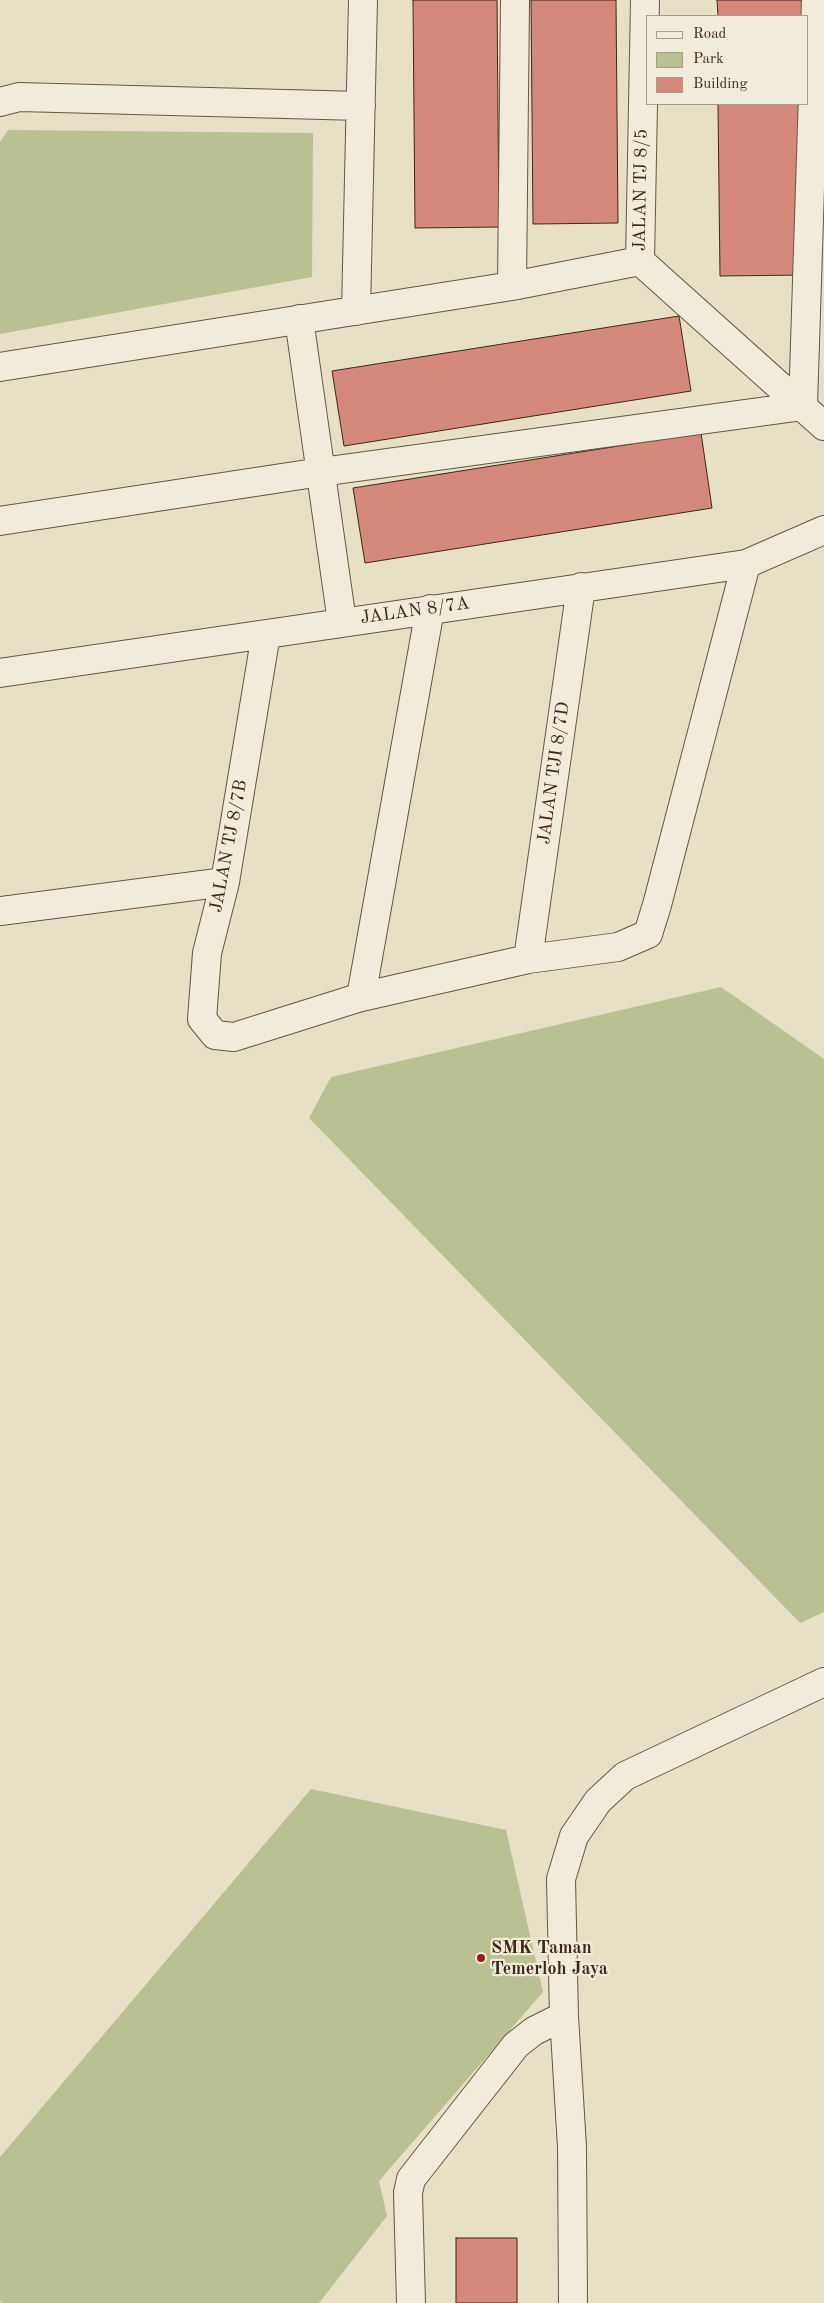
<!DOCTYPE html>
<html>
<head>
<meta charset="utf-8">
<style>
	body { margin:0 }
	#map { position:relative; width:824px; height:2303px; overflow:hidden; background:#e8e0c6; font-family:"Old Standard TT",serif }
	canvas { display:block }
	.legend { position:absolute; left:646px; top:15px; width:162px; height:90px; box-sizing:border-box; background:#f0ebda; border:1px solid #a89d8c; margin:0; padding:6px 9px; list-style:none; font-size:15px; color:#3d2718 }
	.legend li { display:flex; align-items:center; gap:10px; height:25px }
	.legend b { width:25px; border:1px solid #a89d8c }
</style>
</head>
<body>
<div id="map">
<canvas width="824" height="2303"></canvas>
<ul class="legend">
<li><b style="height:6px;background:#f0ebda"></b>Road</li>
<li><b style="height:14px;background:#b9c192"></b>Park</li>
<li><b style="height:14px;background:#d4897c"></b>Building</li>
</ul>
</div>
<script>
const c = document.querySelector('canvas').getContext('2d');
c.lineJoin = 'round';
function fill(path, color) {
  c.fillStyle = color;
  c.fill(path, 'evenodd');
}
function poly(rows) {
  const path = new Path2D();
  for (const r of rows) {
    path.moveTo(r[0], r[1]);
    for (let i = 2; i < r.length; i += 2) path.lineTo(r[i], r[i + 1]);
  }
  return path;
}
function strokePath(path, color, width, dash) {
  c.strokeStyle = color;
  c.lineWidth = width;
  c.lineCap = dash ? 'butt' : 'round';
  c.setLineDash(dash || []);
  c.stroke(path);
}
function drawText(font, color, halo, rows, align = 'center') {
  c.font = font + ' "Old Standard TT",serif';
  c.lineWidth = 4.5;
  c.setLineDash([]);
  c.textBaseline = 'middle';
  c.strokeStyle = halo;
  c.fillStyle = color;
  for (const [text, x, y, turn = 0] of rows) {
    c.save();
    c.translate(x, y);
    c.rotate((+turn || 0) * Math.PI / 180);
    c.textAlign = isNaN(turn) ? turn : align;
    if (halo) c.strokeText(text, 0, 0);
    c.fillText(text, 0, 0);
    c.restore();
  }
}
fill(poly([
	[8,130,313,133,312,277,0,334,0,142],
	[721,987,824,1059,824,1612,800,1623,309,1118,331,1077],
	[311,1789,506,1830,543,1992,379,2181,387,2216,319,2303,3,2303,0,2301,0,2157]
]), '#b9c192');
const building = poly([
	[413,0,497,0,499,227,415,228,413,0],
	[531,0,616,0,618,223,533,224,531,0],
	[717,0,802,0,802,16,718,16,717,0],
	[718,104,803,104,805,275,720,276,718,104],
	[679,316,691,391,344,446,332,371,679,316],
	[701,433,712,508,365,563,353,488,701,433],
	[456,2238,517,2238,517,2303,456,2303,456,2238]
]);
fill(building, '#d4897c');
strokePath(building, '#3d2718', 1);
const minor = poly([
	[0,102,19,97,361,106],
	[640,261,645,0],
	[640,261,824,426],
	[512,286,515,0],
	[356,311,363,0],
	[299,319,342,622],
	[0,367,512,286,640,261],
	[0,521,321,472,803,406,816,0],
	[266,634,225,882,207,953,202,1019,215,1035,234,1037,361,997,528,959,618,947,648,934,657,905,746,564],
	[0,673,746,564,824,530],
	[0,911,225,882],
	[528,959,581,587],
	[361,997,430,609],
	[411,2303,408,2193,411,2179,516,2045,534,2031,564,2016],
	[573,2303,572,2147,564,2016,561,1879,574,1836,598,1801,625,1776,824,1682]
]);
strokePath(minor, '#685544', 30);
strokePath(minor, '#f0ebda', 28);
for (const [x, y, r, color] of [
	[481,1958,5,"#8f2418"]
]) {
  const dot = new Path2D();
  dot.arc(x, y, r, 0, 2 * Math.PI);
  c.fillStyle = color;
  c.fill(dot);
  strokePath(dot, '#f0ebda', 2);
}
drawText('18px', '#3d2718', '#f0ebda', [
	["JALAN TJ 8/5",641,190,-89],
	["JALAN 8/7A",415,611,-8],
	["JALAN TJI 8/7D",554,773,-82],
	["JALAN TJ 8/7B",229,846,-79]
]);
drawText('bold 18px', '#3d2718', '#f0ebda', [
	["SMK Taman",491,1948],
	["Temerloh Jaya",491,1969]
], 'left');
</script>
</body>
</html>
